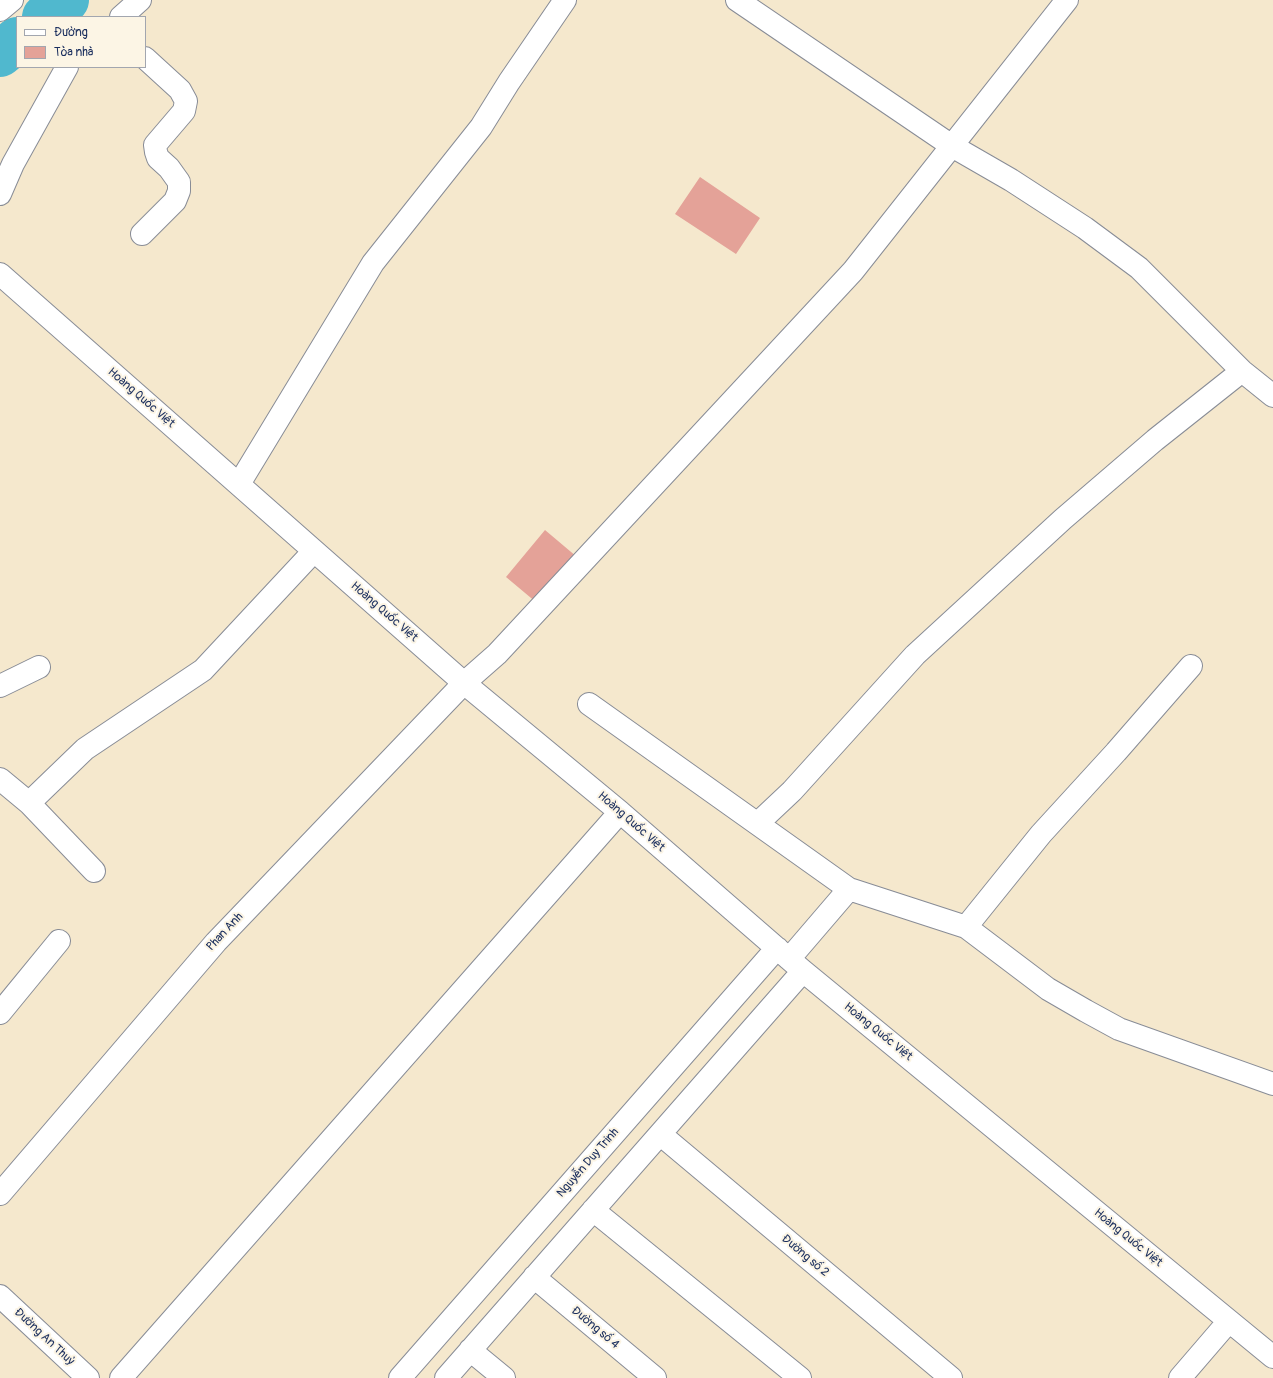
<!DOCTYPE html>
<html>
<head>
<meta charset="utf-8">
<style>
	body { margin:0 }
	#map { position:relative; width:1273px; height:1378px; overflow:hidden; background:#f5e8cd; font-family:Pangolin,sans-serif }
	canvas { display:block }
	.legend { position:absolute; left:16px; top:16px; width:130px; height:52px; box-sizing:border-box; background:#fcf5e5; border:1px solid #a2a6af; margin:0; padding:5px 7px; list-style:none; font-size:12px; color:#1b2f5e }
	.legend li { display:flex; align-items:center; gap:8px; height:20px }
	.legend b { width:20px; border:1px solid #a2a6af }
</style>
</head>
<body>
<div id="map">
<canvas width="1273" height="1378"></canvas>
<ul class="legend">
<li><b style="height:5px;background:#fff"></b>Đường</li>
<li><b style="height:11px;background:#e4a298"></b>Tòa nhà</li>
</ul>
</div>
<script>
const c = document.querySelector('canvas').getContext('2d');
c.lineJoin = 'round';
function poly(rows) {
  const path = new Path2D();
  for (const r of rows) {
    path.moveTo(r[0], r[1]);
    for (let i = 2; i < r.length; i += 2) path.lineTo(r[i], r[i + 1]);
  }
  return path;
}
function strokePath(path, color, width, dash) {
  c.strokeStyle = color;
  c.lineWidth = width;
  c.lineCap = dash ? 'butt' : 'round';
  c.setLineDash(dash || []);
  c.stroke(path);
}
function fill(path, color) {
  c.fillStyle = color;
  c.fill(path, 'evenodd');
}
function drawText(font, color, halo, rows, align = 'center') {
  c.font = font + ' Pangolin,sans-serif';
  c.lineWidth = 4;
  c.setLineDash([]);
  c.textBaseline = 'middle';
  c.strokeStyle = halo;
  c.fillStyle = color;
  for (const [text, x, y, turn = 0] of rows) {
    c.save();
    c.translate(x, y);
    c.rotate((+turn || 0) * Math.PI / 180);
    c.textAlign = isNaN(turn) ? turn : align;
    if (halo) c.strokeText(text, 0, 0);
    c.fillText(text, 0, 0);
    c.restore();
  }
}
strokePath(poly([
	[45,17,66,0],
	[0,54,17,40]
]), '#50b8ce', 46);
fill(poly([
	[700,177,760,218,736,254,675,214],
	[545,530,577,557,537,603,506,577]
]), '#e4a298');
const minor = poly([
	[737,0,952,146,1011,180,1085,228,1139,268,1242,371,1273,396],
	[0,10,12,0],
	[121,17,140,0],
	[0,194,13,164,67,67],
	[142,234,175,201,179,191,179,182,169,168,158,158,156,152,155,145,184,111,186,101,180,90,145,58],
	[0,274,464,683,620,812,803,971,1273,1357],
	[239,484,373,263,481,127,509,82,565,0],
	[0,686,39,667],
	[589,704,849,889],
	[0,779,29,803,94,871],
	[29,803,85,749,203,670,314,551],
	[758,823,792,791,915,655,1063,519,1155,440,1242,371],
	[966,927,1041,834,1116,752,1191,666],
	[789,959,849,889,966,927,1048,989,1086,1011,1119,1029,1273,1084],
	[0,1013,59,941],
	[660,1134,951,1378],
	[0,1194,216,942,464,683,497,654,853,271,1067,0],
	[593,1210,800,1378],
	[534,1277,655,1378],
	[0,1296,88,1378],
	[470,1350,504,1378],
	[121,1378,620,812],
	[400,1378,777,948],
	[446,1378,803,971],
	[1180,1378,1229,1321]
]);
strokePath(minor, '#888c96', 24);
strokePath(minor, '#fff', 22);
drawText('12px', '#1b2f5e', '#fcf5e5', [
	["Hoàng Quốc Việt",141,398,41],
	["Hoàng Quốc Việt",384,612,41],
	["Hoàng Quốc Việt",631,822,41],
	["Phan Anh",225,932,-47],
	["Hoàng Quốc Việt",878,1032,39],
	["Nguyễn Duy Trinh",588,1163,-49],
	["Hoàng Quốc Việt",1128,1238,39],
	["Đường số 2",805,1256,40],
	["Đường số 4",595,1328,40],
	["Đường An Thuỷ",44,1337,43]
]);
</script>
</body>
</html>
